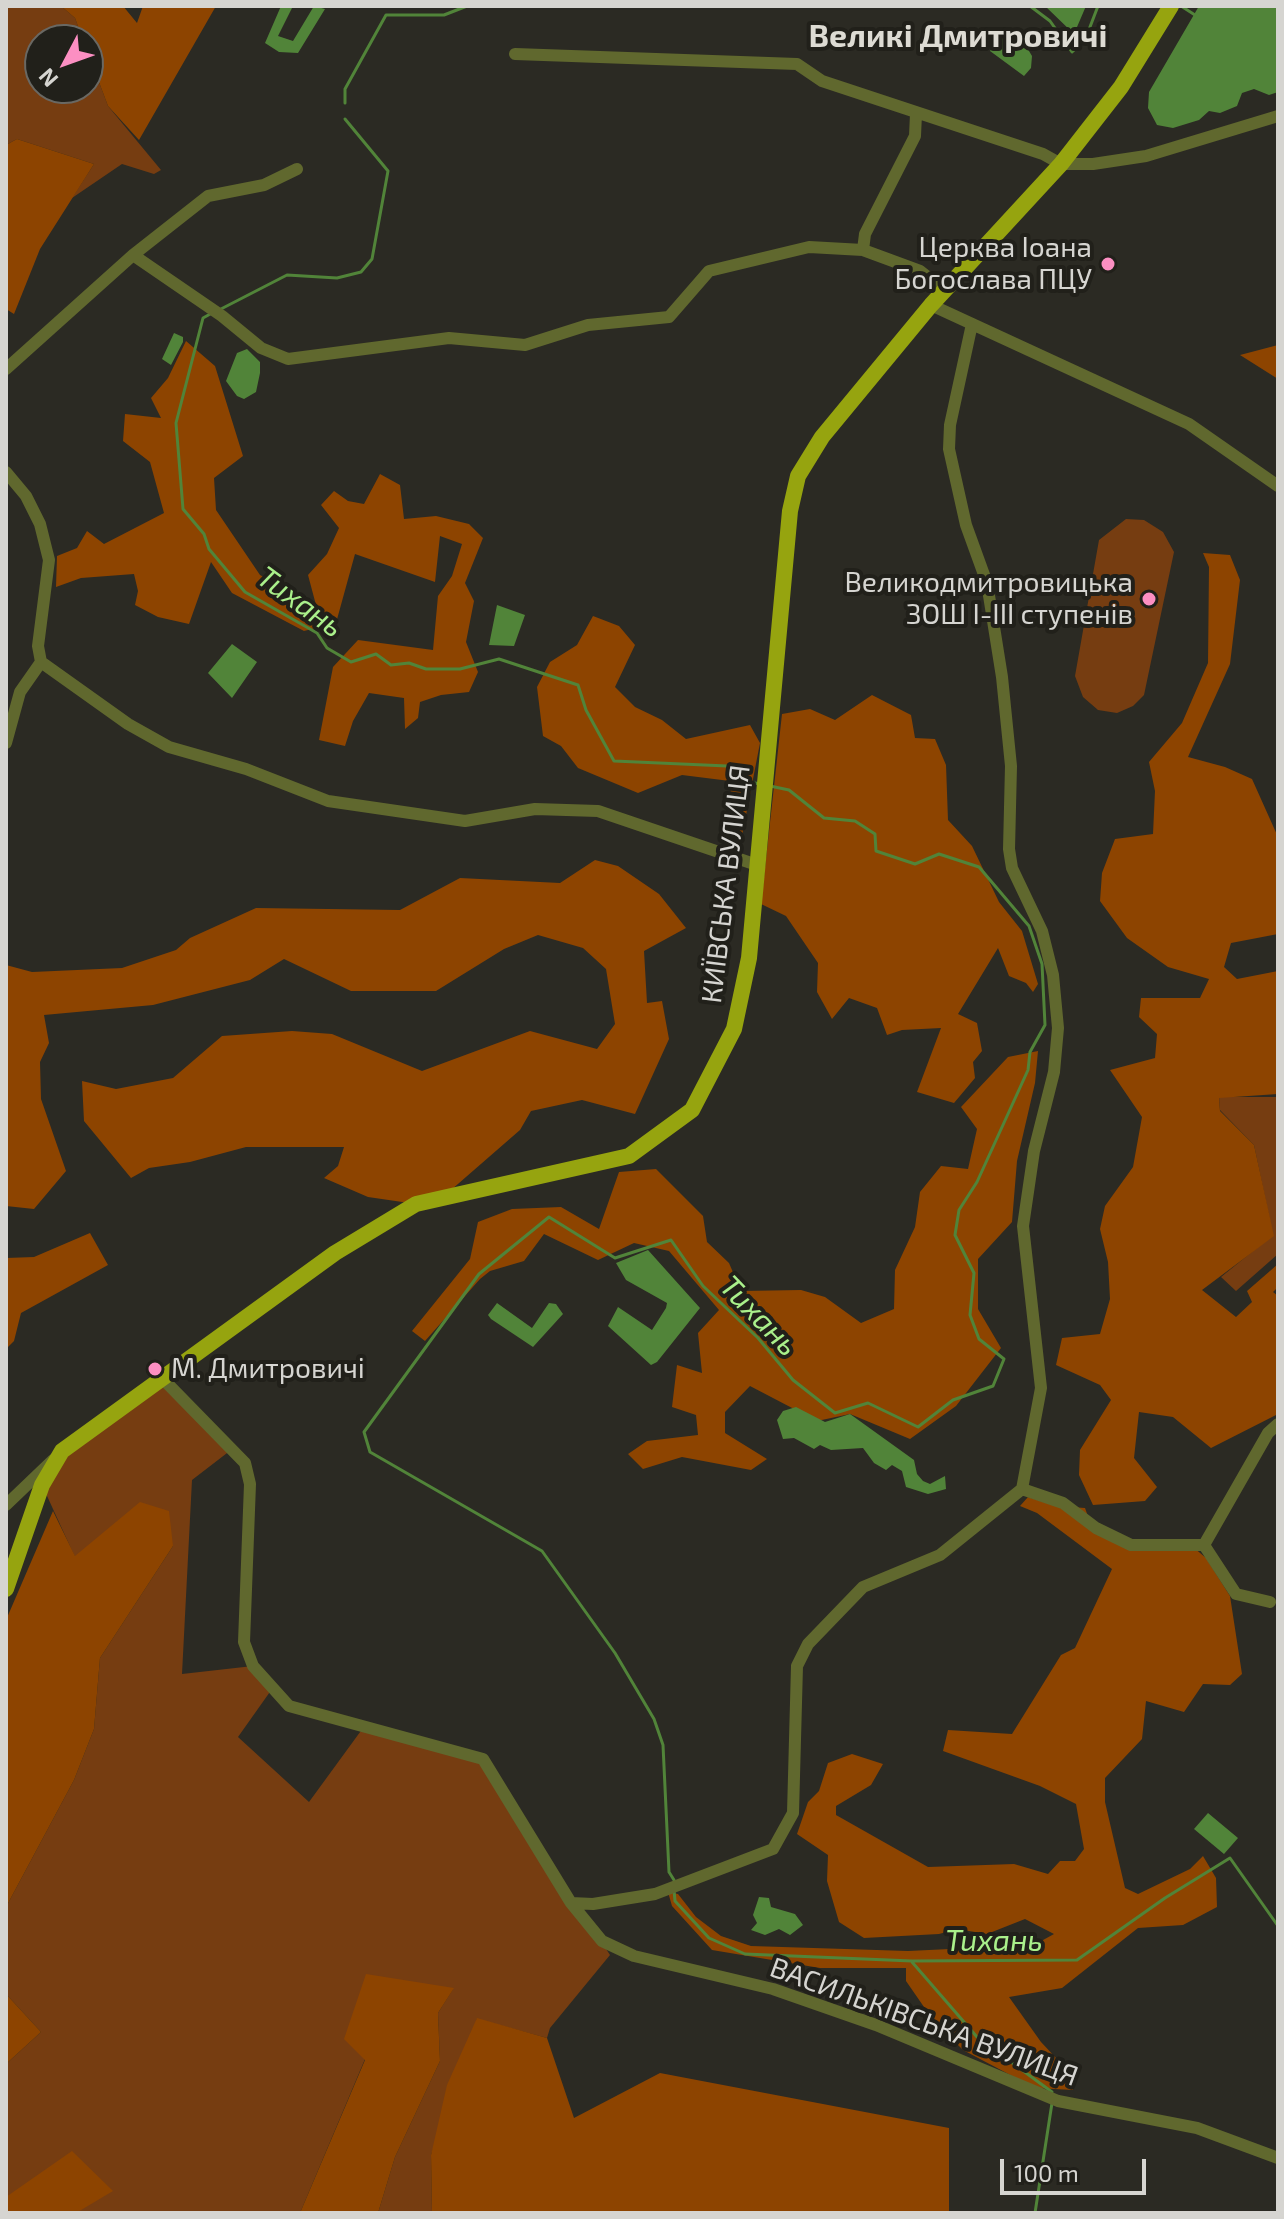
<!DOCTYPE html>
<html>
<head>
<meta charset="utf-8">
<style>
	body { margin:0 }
	#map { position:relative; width:1284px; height:2219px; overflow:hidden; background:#2b2a23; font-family:"Exo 2",sans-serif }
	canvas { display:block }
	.frame { position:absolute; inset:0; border:8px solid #d6d5d1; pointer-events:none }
	.north { position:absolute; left:24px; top:24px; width:80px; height:80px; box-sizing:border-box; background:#21201a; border:2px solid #696863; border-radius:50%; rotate:229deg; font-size:22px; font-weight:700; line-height:32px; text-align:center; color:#d6d5d1 }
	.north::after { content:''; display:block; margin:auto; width:28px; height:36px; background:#fc8fc2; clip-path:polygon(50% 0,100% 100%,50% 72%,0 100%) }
	.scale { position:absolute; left:1000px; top:2159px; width:146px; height:36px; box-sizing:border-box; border:4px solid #d6d5d1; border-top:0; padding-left:10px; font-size:24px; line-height:28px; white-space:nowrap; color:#d6d5d1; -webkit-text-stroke:6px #21201a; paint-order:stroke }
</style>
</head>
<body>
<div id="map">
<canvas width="1284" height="2219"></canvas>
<div class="frame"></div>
<div class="north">N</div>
<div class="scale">100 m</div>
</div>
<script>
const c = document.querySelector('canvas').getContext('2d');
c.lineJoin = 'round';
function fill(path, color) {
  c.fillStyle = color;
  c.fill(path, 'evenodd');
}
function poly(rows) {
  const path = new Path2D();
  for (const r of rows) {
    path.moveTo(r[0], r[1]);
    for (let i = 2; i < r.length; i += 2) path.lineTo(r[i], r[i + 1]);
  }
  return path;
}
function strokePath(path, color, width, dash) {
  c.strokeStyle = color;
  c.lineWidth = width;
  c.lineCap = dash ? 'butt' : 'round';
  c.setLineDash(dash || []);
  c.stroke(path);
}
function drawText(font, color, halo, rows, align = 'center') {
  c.font = font + ' "Exo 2",sans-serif';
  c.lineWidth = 8;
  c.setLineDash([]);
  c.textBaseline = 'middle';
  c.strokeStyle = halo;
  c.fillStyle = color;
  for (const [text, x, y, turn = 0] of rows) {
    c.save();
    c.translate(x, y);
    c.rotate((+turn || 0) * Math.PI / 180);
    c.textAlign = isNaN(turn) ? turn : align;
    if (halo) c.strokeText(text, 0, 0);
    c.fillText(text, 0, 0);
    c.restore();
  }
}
fill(poly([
	[6,6,61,6,75,18,83,40,40,40,40,88,88,88,88,53,108,106,161,170,154,174,122,164,72,198,94,164,17,139,6,145],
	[1126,519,1144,520,1163,532,1174,552,1144,695,1133,706,1117,713,1098,710,1083,697,1075,676,1099,540],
	[1219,1097,1278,1097,1278,1254,1236,1291,1221,1277,1273,1235,1254,1145,1220,1110],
	[161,1377,231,1450,192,1480,182,1674,253,1666,272,1689,238,1737,309,1802,363,1728,483,1759,610,1955,550,2028,547,2038,477,2019,431,2155,432,2213,378,2213,395,2157,440,2061,438,2013,453,1989,365,2059,300,2213,6,2213,6,2064,41,2032,6,1994,6,1907,74,1780,94,1729,100,1658,173,1546,75,1557,42,1485,62,1451]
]), '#763d11');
fill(poly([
	[61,6,123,6,137,23,143,6,216,6,139,140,108,106,88,53,88,40,83,40,75,18],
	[17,139,94,164,40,249,14,314,6,309,6,145],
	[186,341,215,366,243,456,214,478,216,510,260,575,316,605,308,575,327,554,339,528,321,505,334,491,348,501,364,504,380,474,400,485,404,519,436,516,469,524,483,538,465,583,474,601,466,642,478,672,469,692,441,695,420,702,418,718,405,729,404,698,369,693,353,721,345,746,319,740,333,667,358,640,433,650,438,596,452,576,462,544,440,536,435,582,355,554,336,623,304,631,232,593,211,562,189,624,158,617,135,605,138,591,134,574,81,578,56,587,57,556,77,548,87,531,104,544,164,513,150,462,123,441,125,414,161,418,151,398,168,378],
	[1278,345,1278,379,1240,355],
	[1203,553,1230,555,1240,580,1230,664,1188,757,1225,767,1252,779,1278,837,1278,934,1231,943,1224,967,1237,979,1278,971,1278,1094,1219,1098,1220,1111,1254,1145,1274,1236,1202,1290,1236,1317,1252,1302,1247,1291,1278,1264,1278,1287,1273,1292,1278,1296,1278,1414,1211,1448,1173,1417,1139,1412,1134,1458,1157,1487,1145,1501,1093,1505,1079,1475,1080,1450,1111,1400,1100,1385,1056,1365,1062,1338,1100,1334,1110,1299,1108,1262,1100,1229,1105,1206,1133,1167,1142,1117,1110,1070,1155,1058,1157,1034,1139,1017,1141,998,1200,998,1209,979,1168,967,1127,938,1100,901,1102,873,1115,839,1153,834,1155,791,1149,762,1182,723,1208,663,1209,567],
	[593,616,619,626,635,645,615,687,635,707,662,720,686,739,750,725,760,743,742,836,733,836,730,781,682,775,638,793,578,768,561,746,543,736,537,687,550,662,577,645],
	[872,695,911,715,915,738,935,739,946,765,948,820,972,846,999,902,1022,931,1038,984,1033,992,1026,983,1009,976,998,948,958,1014,977,1023,982,1051,973,1062,975,1078,954,1103,917,1092,941,1028,902,1030,887,1035,877,1008,849,998,832,1019,817,992,818,963,786,916,761,904,782,714,810,709,835,720],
	[595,860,618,866,659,894,686,928,644,951,647,1003,662,1001,669,1039,635,1114,582,1100,531,1111,520,1130,443,1197,416,1204,368,1197,324,1178,338,1166,344,1147,246,1147,190,1162,149,1168,131,1178,84,1121,82,1081,116,1089,173,1078,222,1036,292,1031,332,1034,422,1071,530,1031,597,1049,615,1024,606,969,583,948,538,935,504,949,436,991,351,991,284,959,250,980,153,1005,44,1015,49,1043,40,1062,41,1099,66,1171,34,1209,6,1206,6,965,32,972,122,968,176,950,190,938,256,908,400,910,460,878,560,883],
	[1038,1051,1035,1083,1017,1161,1012,1222,978,1259,978,1309,1001,1348,956,1406,910,1439,850,1414,817,1421,750,1386,725,1412,725,1433,767,1459,751,1470,682,1457,643,1469,628,1454,647,1441,698,1435,696,1415,672,1407,677,1365,702,1373,698,1333,719,1310,669,1251,634,1243,598,1260,544,1234,524,1261,490,1271,480,1279,425,1341,412,1331,470,1259,478,1222,512,1209,561,1207,599,1229,619,1172,656,1169,703,1216,707,1242,729,1263,741,1291,801,1290,825,1297,861,1323,894,1309,895,1270,915,1227,920,1192,941,1166,968,1169,977,1129,961,1107,1008,1057],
	[90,1233,108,1265,21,1313,14,1341,6,1349,6,1258,34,1257],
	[1028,1497,1056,1506,1085,1508,1094,1533,1163,1551,1193,1547,1206,1558,1230,1596,1242,1674,1230,1685,1203,1684,1184,1712,1146,1701,1142,1739,1105,1778,1105,1802,1125,1888,1138,1894,1190,1869,1203,1856,1216,1878,1217,1907,1183,1925,1138,1928,1062,1988,1009,1997,1041,2042,1073,2076,1073,2090,1035,2088,963,2050,933,2020,906,1981,906,1968,820,1968,712,1950,672,1906,668,1892,678,1894,696,1917,721,1936,751,1946,908,1951,1034,1945,1054,1934,1025,1919,987,1934,957,1929,939,1934,864,1938,839,1922,827,1881,828,1855,797,1834,808,1802,819,1791,828,1763,852,1754,883,1764,871,1785,836,1806,836,1815,928,1867,1014,1864,1048,1874,1060,1861,1075,1861,1084,1849,1076,1804,1040,1786,943,1751,948,1730,1012,1734,1061,1655,1075,1648,1112,1569,1037,1513,1020,1506],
	[140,1502,169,1511,173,1546,100,1658,94,1729,74,1780,6,1907,6,1620,53,1511,75,1556],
	[366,1974,454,1988,438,2013,440,2061,395,2157,378,2213,300,2213,365,2060,344,2039],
	[6,1994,41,2032,6,2064],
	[477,2018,547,2038,574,2118,660,2073,949,2128,949,2213,432,2213,431,2155,447,2085],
	[72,2151,113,2191,76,2213,6,2213,6,2197]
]), '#8d4400');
fill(poly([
	[281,6,293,6,278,36,293,41,314,6,325,9,298,53,279,52,265,43],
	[1045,6,1086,6,1074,34],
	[1199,6,1278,6,1278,92,1269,95,1254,89,1242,93,1237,106,1220,113,1209,111,1199,120,1173,128,1157,125,1148,108,1149,92],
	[1002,34,1026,46,1032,56,1031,68,1024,76,990,51],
	[174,333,183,337,183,342,171,365,162,359],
	[247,349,260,362,260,373,256,392,244,399,237,396,226,381,237,353],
	[497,605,525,615,514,646,489,645],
	[232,644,257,662,232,698,208,673],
	[648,1250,700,1308,657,1362,651,1365,608,1326,618,1307,652,1330,666,1308,667,1303,626,1280,616,1263],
	[497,1303,532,1328,549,1303,556,1304,563,1314,533,1347,491,1319,488,1315],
	[796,1407,825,1422,850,1414,914,1460,917,1474,923,1481,930,1484,945,1476,946,1489,928,1494,906,1487,902,1471,892,1465,886,1470,874,1463,863,1448,831,1450,820,1445,814,1449,794,1438,783,1439,777,1420,783,1411],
	[1208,1813,1238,1838,1224,1854,1194,1829],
	[759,1897,769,1898,771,1907,795,1914,803,1925,790,1935,779,1929,765,1935,751,1930,757,1923,753,1915]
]), '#518439');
strokePath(poly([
	[1030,6,1050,21,1072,52,1085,40,1098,6],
	[1181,6,1195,15],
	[345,103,345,89,386,15,444,15,467,6],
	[219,310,287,275,337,278,361,272,372,259,388,171,345,119],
	[212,313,203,318,176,423,183,509,204,534,209,549,245,592,317,633,327,648,351,662,376,654,391,665,409,663,426,669,460,669,499,659,578,685,586,710,614,761,727,766,750,782,760,784],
	[674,1880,669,1872,663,1745,654,1719,615,1653,542,1551,370,1452,364,1432,479,1274,549,1217,615,1258,671,1240,703,1286,758,1338,793,1380,835,1413,868,1403,918,1427,953,1400,993,1386,1004,1359,979,1339,970,1315,974,1273,955,1235,959,1210,977,1182,1028,1070,1030,1052,1045,1025,1042,964,1029,926,979,867,939,854,915,864,876,851,875,834,855,821,824,818,789,790,770,786],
	[674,1890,675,1901,709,1938,745,1954,912,1961,1077,1960,1165,1898,1230,1858,1278,1926],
	[912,1962,977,2037,1052,2092],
	[1035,2213,1052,2103]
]), '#518439', 3);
strokePath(poly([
	[515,54,797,64,822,81,1043,154,1061,164,1093,164,1146,156,1278,116],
	[863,250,865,234,915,136,916,114],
	[133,255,222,316,261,348,288,359,449,338,525,345,588,325,669,317,709,271,809,247,863,250,920,271,944,290],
	[931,305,1189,424,1278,486],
	[6,369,133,255,208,196,264,185,297,169],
	[6,472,26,496,40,524,49,560,38,646,41,662,128,724,169,747,246,769,328,801,465,821,535,809,598,811,757,865],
	[6,743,20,692,41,662],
	[161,1377,245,1463,250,1484,244,1642,253,1666,289,1706,483,1759,571,1903,602,1941,634,1956,773,1989,876,2025,1058,2101,1197,2128,1278,2158],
	[1022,1489,1063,1503,1096,1528,1131,1545,1204,1545,1268,1433,1278,1424],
	[6,1505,53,1460],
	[1204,1545,1236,1594,1270,1602],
	[571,1903,593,1904,655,1894,773,1849,793,1813,797,1666,808,1644,863,1587,940,1555,1022,1489,1041,1388,1023,1226,1034,1151,1054,1072,1058,1028,1053,975,1042,931,1012,868,1009,849,1011,766,1002,677,987,583,966,525,949,449,950,425,972,324]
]), '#60682e', 12);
strokePath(poly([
	[6,1589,42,1485,62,1451,335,1253,416,1204,629,1156,692,1110,734,1029,749,958,790,511,798,476,822,437,931,305,1061,164,1121,87,1171,6]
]), '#96a40f', 16);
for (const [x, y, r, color] of [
	[1108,264,8,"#fc8fc2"],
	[1149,599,8,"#fc8fc2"],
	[155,1369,8,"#fc8fc2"]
]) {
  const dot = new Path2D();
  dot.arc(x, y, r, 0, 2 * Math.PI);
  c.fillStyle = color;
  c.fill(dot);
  strokePath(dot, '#21201a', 3);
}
drawText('28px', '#d6d5d1', '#21201a', [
	["Церква Іоана",1092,248],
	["Богослава ПЦУ",1092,280],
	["Великодмитровицька",1133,583],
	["ЗОШ І-ІІІ ступенів",1133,615],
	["М. Дмитровичі",171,1369,"left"]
], 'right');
drawText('28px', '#d6d5d1', '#21201a', [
	["КИЇВСЬКА ВУЛИЦЯ",726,884,-83],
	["ВАСИЛЬКІВСЬКА ВУЛИЦЯ",924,2022,20]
]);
drawText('italic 30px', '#aaf08b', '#21201a', [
	["Тихань",300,602,36],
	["Тихань",759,1316,46],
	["Тихань",994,1941]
]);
drawText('bold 32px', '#dddbd3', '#21201a', [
	["Великі Дмитровичі",958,36]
]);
</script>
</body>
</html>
